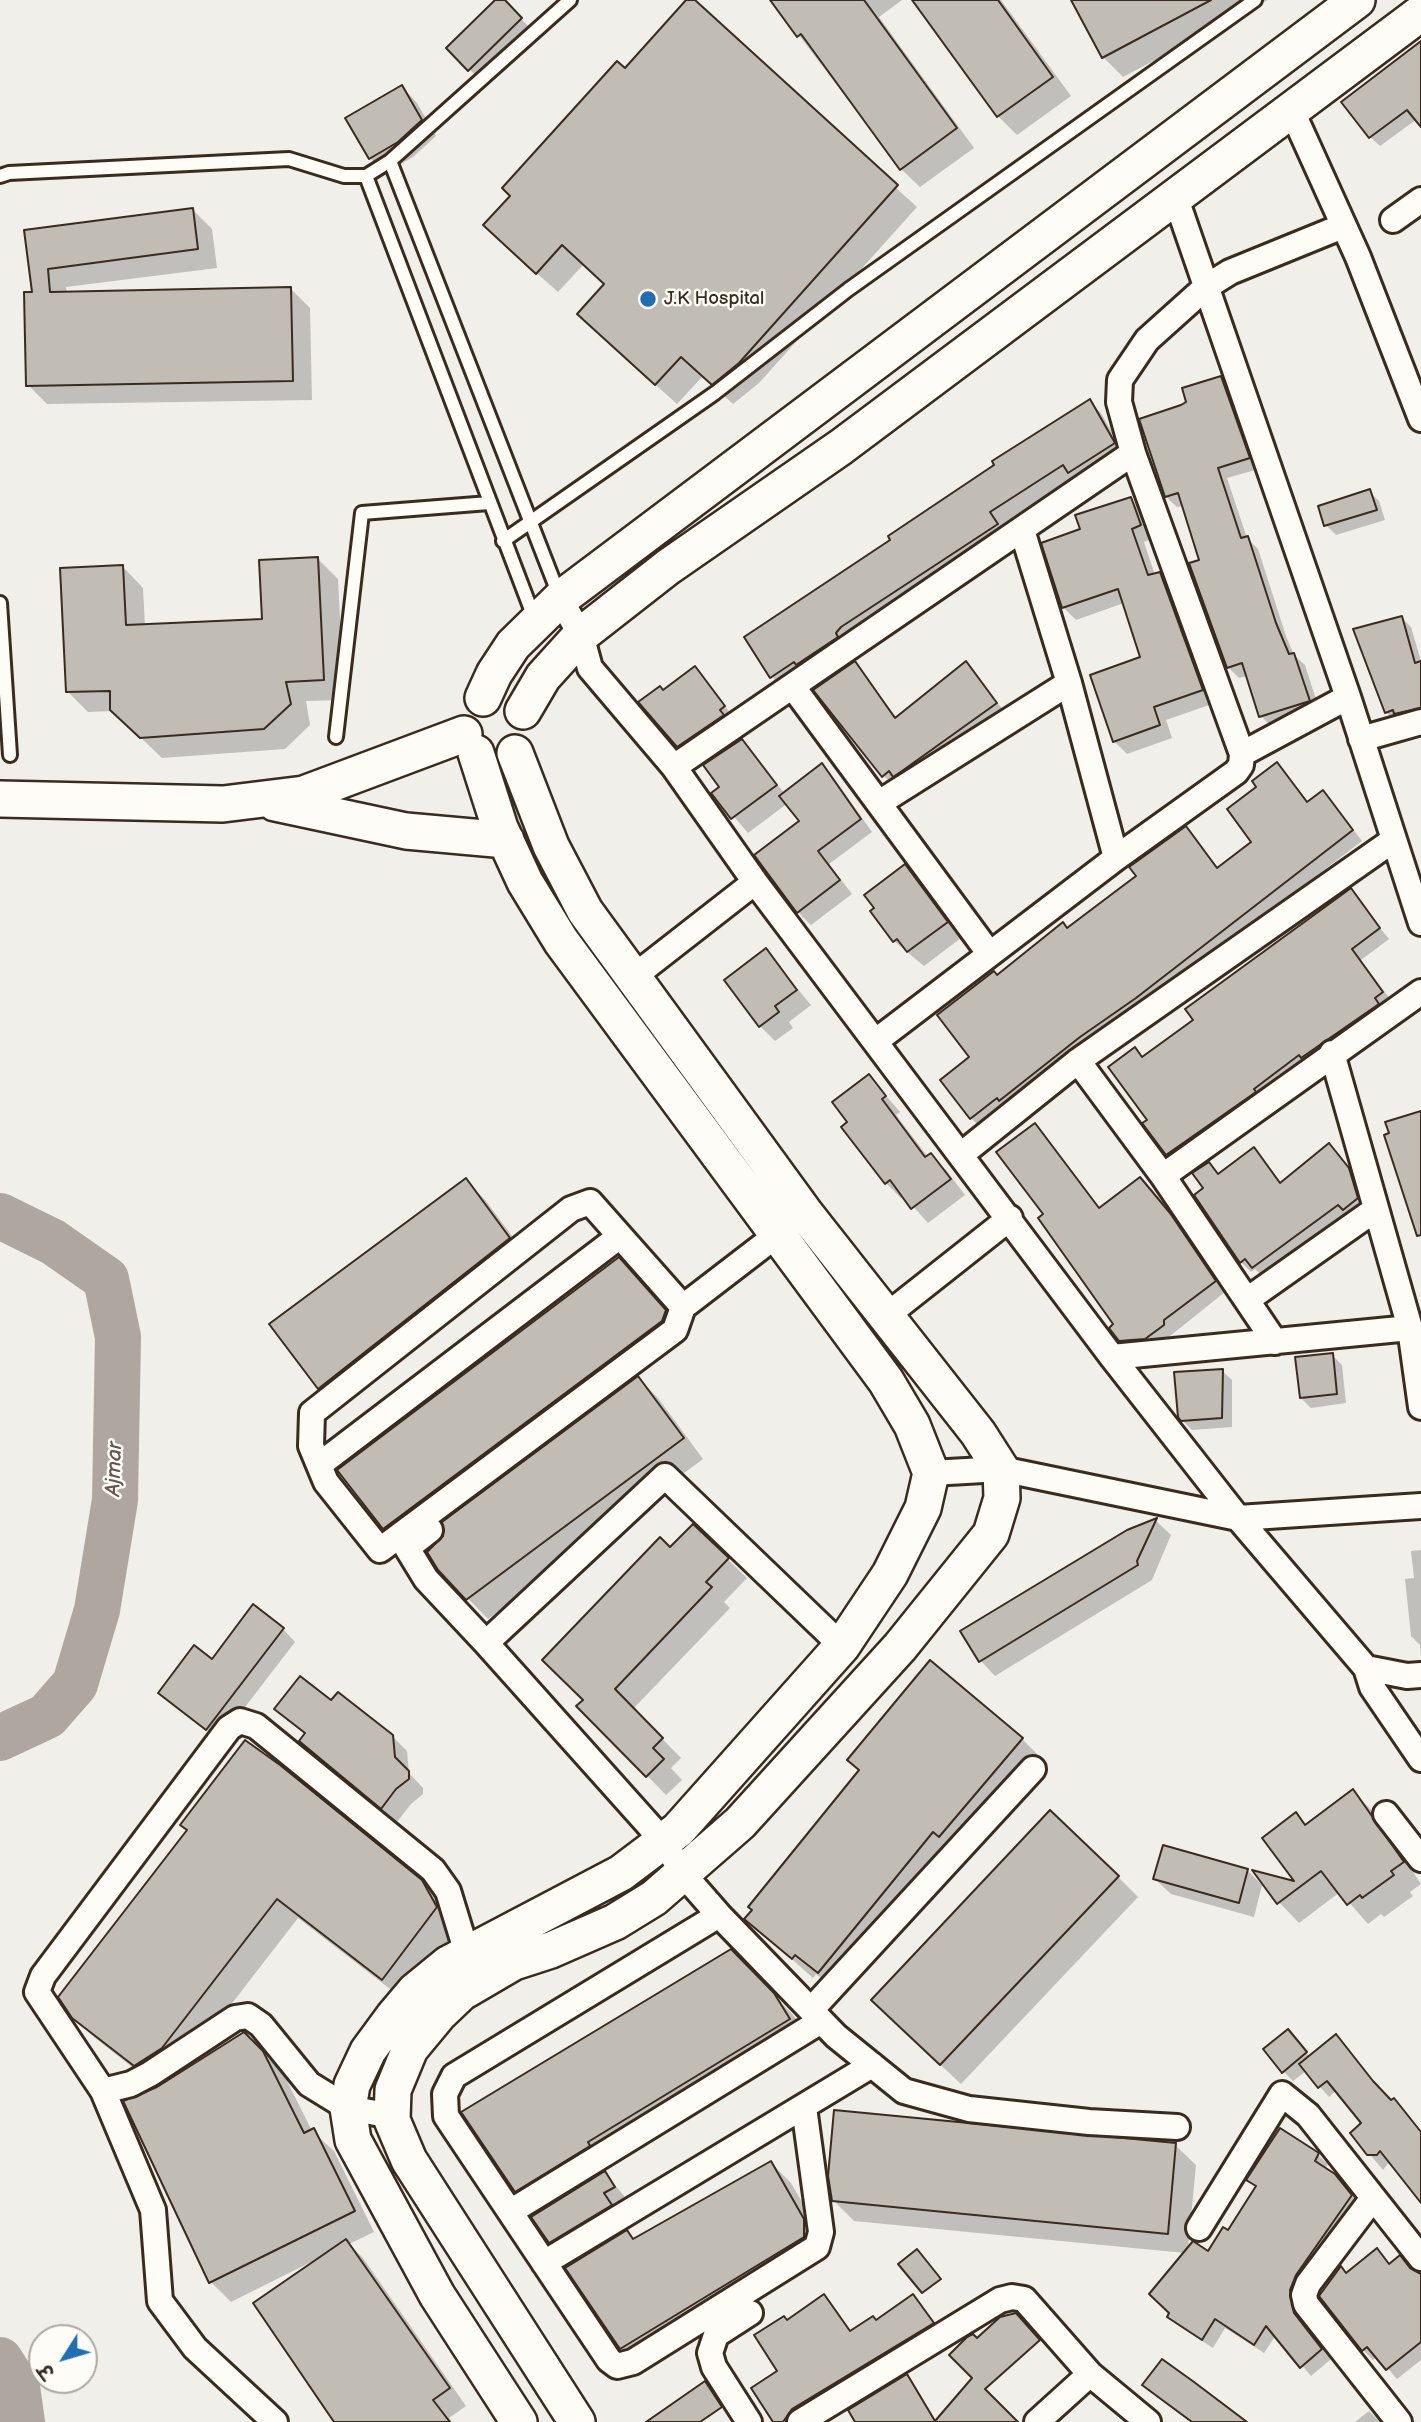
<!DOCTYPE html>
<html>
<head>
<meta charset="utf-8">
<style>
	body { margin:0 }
	#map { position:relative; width:1421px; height:2422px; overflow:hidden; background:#f1efea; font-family:"Balsamiq Sans","Playpen Sans Deva",sans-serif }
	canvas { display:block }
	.north { position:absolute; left:28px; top:2324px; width:70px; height:70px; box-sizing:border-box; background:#fdfcf7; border:2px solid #afa8a0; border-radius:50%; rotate:233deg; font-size:19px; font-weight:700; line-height:28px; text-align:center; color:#3b2a1e }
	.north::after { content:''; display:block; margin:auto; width:24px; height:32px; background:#1f6fb2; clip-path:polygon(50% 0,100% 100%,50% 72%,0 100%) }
</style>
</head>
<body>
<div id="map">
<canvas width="1421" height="2422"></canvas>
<div class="north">उ</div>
</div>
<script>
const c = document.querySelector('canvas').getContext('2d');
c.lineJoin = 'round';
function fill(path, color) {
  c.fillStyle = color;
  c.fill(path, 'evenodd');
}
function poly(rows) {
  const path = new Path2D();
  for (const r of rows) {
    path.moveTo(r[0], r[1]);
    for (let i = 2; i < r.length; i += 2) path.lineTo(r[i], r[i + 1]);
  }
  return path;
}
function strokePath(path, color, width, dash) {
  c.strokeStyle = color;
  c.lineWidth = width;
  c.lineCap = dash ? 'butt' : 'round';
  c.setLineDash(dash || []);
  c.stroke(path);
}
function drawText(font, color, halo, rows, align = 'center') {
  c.font = font + ' "Balsamiq Sans",sans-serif';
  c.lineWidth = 5;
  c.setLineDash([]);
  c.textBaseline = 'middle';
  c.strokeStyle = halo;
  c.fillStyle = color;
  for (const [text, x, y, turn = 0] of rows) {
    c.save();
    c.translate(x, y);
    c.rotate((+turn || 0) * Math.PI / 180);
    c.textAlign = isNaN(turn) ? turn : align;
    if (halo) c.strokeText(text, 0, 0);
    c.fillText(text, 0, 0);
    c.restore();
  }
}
fill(poly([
	[498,0,503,0,531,29,479,79,449,48],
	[689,0,917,207,759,383,733,404,703,376,677,404,599,334,606,285,584,264,558,292,506,246],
	[772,0,902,0,879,17,974,148,920,187,901,169],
	[914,0,1001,0,1071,96,1017,135,998,116],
	[1073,0,1268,0,1123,77,1103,57],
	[1421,44,1421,124,1417,119,1380,146,1370,137],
	[402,87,417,103,436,136,413,157,385,173,370,158],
	[193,210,212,229,217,268,66,287,67,293,291,289,310,308,312,400,47,404,28,385,34,294,26,231],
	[1221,378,1232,389,1259,469,1227,478,1247,538,1258,549,1286,636,1294,655,1305,665,1320,712,1272,727,1261,716,1247,676,1239,678,1228,667,1183,506,1177,507,1166,497,1141,420,1182,407],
	[1089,401,1101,413,1125,455,1081,484,1074,477,1001,525,1009,537,783,688,772,677,893,540],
	[1369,491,1379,501,1385,520,1336,535,1326,525,1320,507],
	[1131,499,1144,512,1153,538,1144,542,1155,575,1160,574,1173,587,1215,703,1166,720,1172,738,1127,754,1114,741,1142,659,1124,603,1076,620,1063,607,1082,530],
	[318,559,338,579,344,700,306,701,310,725,285,749,162,758,113,711,88,712,68,692,123,567,143,588,145,626,263,621],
	[1401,617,1411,627,1421,661,1421,719,1396,722,1386,712],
	[855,663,897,718,966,664,1009,717,897,789,883,775],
	[704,678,733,717,688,756,678,746,664,692],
	[742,741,785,794,822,765,834,778,872,832,829,864,852,894,811,925,798,912,802,822,788,803,748,833,714,793,721,787],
	[1286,775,1309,803,1332,802,1362,841,1035,1090,981,1128,971,1118,972,1058,997,977,1138,876,1186,828,1219,869,1254,842],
	[905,866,920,881,961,938,924,966,894,941],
	[1350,891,1389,939,1361,960,1393,1003,1178,1165,1145,1124,1150,1120,1135,1049,1144,1058,1195,1020],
	[766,951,811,1005,789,1022,793,1028,775,1041,760,1026],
	[869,1076,900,1112,896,1115,928,1157,931,1155,946,1170,965,1195,928,1223,904,1196,901,1198,886,1183,850,1123],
	[1044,1136,1100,1209,1149,1189,1180,1225,1225,1292,1155,1348,1130,1351,1120,1340,1116,1325,1046,1214],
	[1254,1149,1282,1184,1339,1156,1358,1180,1367,1208,1263,1277,1255,1269,1251,1272,1241,1262,1196,1195,1206,1188,1209,1164,1220,1175],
	[466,1180,486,1201,529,1259,339,1408,319,1388,272,1325],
	[639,1280,685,1332,682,1341,636,1376,658,1398,703,1459,488,1619,439,1569,445,1537,444,1519,404,1548,384,1528,340,1470],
	[1332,1355,1342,1365,1346,1403,1311,1408,1301,1398],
	[1222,1371,1232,1380,1232,1427,1192,1430,1182,1420],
	[1156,1521,1171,1535,1152,1580,995,1676,980,1660,1128,1531],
	[693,1526,747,1578,724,1602,730,1608,633,1709,681,1758,671,1768,682,1780,666,1795,579,1706,670,1550],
	[1421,1550,1421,1657,1420,1645,1411,1636,1405,1579,1414,1578,1411,1551],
	[283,1629,295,1642,219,1741,160,1693,212,1661],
	[331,1703,392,1736,407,1751,409,1773,423,1788,423,1794,411,1804,397,1822,315,1756,301,1741,306,1735,276,1709],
	[1022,1739,1042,1759,839,1992,816,1974,813,1978,747,1919],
	[1353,1791,1373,1812,1421,1884,1410,1892,1413,1896,1384,1917,1381,1914,1368,1924,1340,1892,1299,1923,1279,1902,1299,1884,1296,1814,1307,1825],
	[189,1830,421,1882,442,1903,457,1929,403,1999,298,1918,182,2068,155,2085,95,2038,73,2017],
	[1247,1870,1262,1885,1254,1917,1171,1894,1155,1879],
	[1118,1877,1138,1897,961,2084,893,2020],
	[731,1951,794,2016,809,2040,607,2163,609,2166,536,2211,516,2191],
	[1297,2041,1310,2057,1345,2046,1383,2093,1403,2110,1421,2132,1421,2200,1390,2161,1383,2170,1352,2133,1364,2124,1337,2090,1329,2097,1306,2071,1293,2081,1283,2071],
	[261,2052,283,2073,312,2131,334,2151,374,2232,349,2244,363,2258,466,2406,449,2418,452,2422,337,2422,311,2262,231,2302,211,2282],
	[1281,2131,1318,2155,1328,2164,1325,2169,1345,2186,1361,2205,1299,2300,1303,2324,1331,2359,1311,2376,1276,2335,1264,2353,1225,2328,1213,2348,1179,2326,1169,2316,1185,2253,854,2221,833,2200,1175,2145,1196,2165,1188,2249,1208,2253,1229,2233,1257,2188,1248,2180],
	[771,2163,791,2183,824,2240,824,2258,641,2368,621,2348,627,2232,635,2240],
	[605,2173,629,2202,565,2257,550,2242],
	[1377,2251,1390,2265,1421,2274,1421,2360,1397,2379,1377,2356,1373,2360,1363,2350,1347,2274],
	[1369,2411,1380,2422,1355,2422]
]), '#0003');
strokePath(poly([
	[0,1216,53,1242,106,1279,118,1337,115,1500,97,1610,75,1684,47,1716,0,1738],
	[0,2360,17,2387,22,2422]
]), '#aea69f', 46);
const building = poly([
	[495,0,505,0,522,18,468,71,446,48,495,0],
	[686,0,695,0,898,185,739,363,712,385,681,357,655,385,577,314,604,284,562,245,536,274,483,225,510,196,502,188,617,61,625,68,686,0],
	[770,0,864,0,957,128,900,170,801,34,797,37,770,0],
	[912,0,998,0,1053,77,997,117,912,0],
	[1071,0,1211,0,1102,58,1071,0],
	[1421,41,1421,127,1407,110,1369,138,1341,102,1421,41],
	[402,85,422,120,398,142,369,159,345,118,402,85],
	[193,208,198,249,48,269,50,292,291,287,293,381,26,386,24,292,32,292,24,230,193,208],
	[1221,376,1250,458,1218,468,1241,538,1248,536,1276,623,1289,654,1294,653,1310,701,1259,717,1242,663,1227,668,1189,563,1199,560,1178,493,1165,497,1139,419,1181,405,1186,402,1182,388,1221,376],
	[1090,399,1115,443,1068,473,1063,465,990,512,998,524,841,627,836,633,838,637,796,665,794,662,770,678,744,637,890,540,888,536,994,465,992,461,1090,399],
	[1370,489,1377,510,1324,526,1318,506,1370,489],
	[1131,497,1141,525,1132,529,1148,575,1160,572,1203,690,1154,707,1160,725,1113,742,1090,675,1140,657,1118,589,1062,608,1041,543,1080,529,1075,515,1131,497],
	[318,557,324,680,286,682,291,704,264,729,140,738,110,710,110,691,66,692,60,568,123,565,126,625,262,619,259,560,318,557],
	[1402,616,1415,663,1421,661,1421,708,1394,714,1393,710,1385,713,1353,629,1402,616],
	[855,661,895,718,966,661,997,703,902,771,893,777,889,771,882,777,813,690,855,661],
	[695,666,725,706,720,710,724,715,677,747,638,702,660,686,663,690,695,666],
	[742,739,777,785,731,819,711,793,719,787,703,765,742,739],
	[1277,762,1307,802,1323,790,1353,830,1136,998,1080,1037,999,1101,997,1098,970,1119,940,1080,969,1057,937,1015,994,971,997,975,1063,922,1067,928,1116,891,1136,876,1129,867,1186,826,1217,868,1251,842,1227,809,1256,787,1252,781,1277,762],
	[822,763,861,819,818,851,840,880,797,913,754,855,799,821,779,796,822,763],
	[905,864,948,922,907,952,897,939,893,942,870,911,874,908,864,895,905,864],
	[1351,888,1380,928,1352,949,1383,992,1375,998,1379,1004,1301,1058,1299,1055,1254,1089,1256,1092,1166,1155,1142,1123,1147,1120,1108,1067,1135,1047,1142,1057,1193,1020,1185,1009,1351,888],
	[766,948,797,990,775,1006,779,1012,759,1027,724,980,766,948],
	[869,1074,886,1096,882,1099,925,1157,931,1153,951,1179,911,1209,890,1180,885,1184,841,1127,847,1122,832,1102,869,1074],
	[1421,1111,1421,1235,1417,1236,1384,1135,1389,1133,1385,1122,1421,1111],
	[1035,1123,1099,1208,1140,1177,1170,1213,1216,1281,1164,1320,1164,1325,1145,1339,1119,1341,1109,1328,1113,1324,1038,1218,1043,1214,996,1152,1035,1123],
	[1329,1143,1349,1168,1358,1198,1343,1210,1338,1205,1252,1268,1245,1259,1240,1263,1194,1195,1203,1188,1192,1173,1209,1162,1218,1174,1254,1147,1280,1183,1329,1143],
	[466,1178,510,1238,318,1389,269,1324,466,1178],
	[619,1257,666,1310,662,1321,383,1529,337,1470,619,1257],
	[1333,1353,1337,1394,1300,1398,1295,1357,1333,1353],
	[1223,1369,1222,1418,1181,1421,1178,1417,1174,1372,1223,1369],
	[638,1376,684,1438,466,1600,438,1570,427,1552,443,1536,442,1522,638,1376],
	[1157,1518,1137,1561,1138,1565,979,1662,960,1631,1127,1530,1157,1518],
	[693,1524,729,1558,706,1582,712,1587,615,1689,663,1738,653,1748,664,1759,646,1777,576,1706,583,1700,542,1660,660,1537,670,1547,693,1524],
	[253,1604,284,1628,206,1730,158,1693,194,1645,212,1659,253,1604],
	[930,1660,1023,1738,939,1837,933,1832,818,1973,795,1955,792,1959,744,1919,752,1910,748,1907,859,1770,847,1760,930,1660],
	[300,1676,331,1700,338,1692,393,1735,395,1757,409,1771,409,1779,396,1789,381,1809,299,1741,305,1733,274,1709,300,1676],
	[245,1740,280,1765,422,1880,437,1907,382,1980,277,1899,162,2048,134,2066,72,2018,58,1997,187,1830,180,1825,245,1740],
	[1353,1789,1404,1862,1391,1871,1394,1875,1362,1898,1360,1895,1347,1905,1321,1871,1277,1904,1252,1870,1294,1881,1262,1838,1296,1812,1305,1825,1353,1789],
	[1050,1810,1119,1876,940,2065,871,2000,1050,1810],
	[1163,1845,1248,1869,1239,1903,1153,1879,1163,1845],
	[731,1949,774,1993,790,2019,588,2142,590,2146,515,2192,461,2112,731,1949],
	[1288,2029,1307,2052,1282,2073,1263,2049,1288,2029],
	[244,2032,263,2051,304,2133,314,2128,355,2211,209,2283,123,2101,157,2087,244,2032],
	[1336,2034,1373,2081,1391,2100,1394,2098,1421,2132,1421,2203,1380,2151,1377,2155,1367,2155,1350,2133,1361,2123,1327,2081,1318,2088,1299,2064,1336,2034],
	[834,2110,1176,2143,1168,2234,832,2201,828,2176,834,2110],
	[1280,2128,1319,2153,1315,2161,1335,2174,1352,2195,1296,2275,1290,2290,1294,2313,1322,2349,1300,2368,1266,2326,1254,2345,1215,2319,1202,2340,1167,2317,1169,2313,1149,2294,1193,2241,1208,2251,1223,2227,1228,2230,1256,2186,1246,2180,1280,2128],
	[771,2161,804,2219,804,2237,620,2349,565,2268,627,2230,633,2239,771,2161],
	[605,2171,615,2187,604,2193,612,2205,549,2243,531,2217,605,2171],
	[346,2239,450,2388,433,2400,450,2422,334,2422,253,2303,346,2239],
	[1377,2248,1389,2264,1400,2255,1410,2268,1421,2274,1421,2342,1386,2370,1367,2347,1362,2351,1319,2296,1341,2266,1346,2273,1377,2248],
	[917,2249,941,2279,922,2293,898,2264,917,2249],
	[824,2294,850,2331,873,2316,876,2320,913,2294,934,2323,792,2409,783,2422,773,2422,751,2388,777,2371,754,2335,784,2316,787,2320,824,2294],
	[1016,2313,1040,2340,985,2389,1018,2422,855,2422,848,2410,907,2374,935,2421,972,2378,949,2355,967,2337,973,2334,977,2338,1000,2317,1016,2313],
	[1162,2359,1194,2382,1247,2422,1192,2422,1142,2385,1162,2359],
	[705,2381,722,2407,700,2422,646,2422,705,2381]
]);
fill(building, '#c1bcb4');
strokePath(building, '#3b2a1e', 2);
const lane = poly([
	[390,161,559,595],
	[0,176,9,173,289,159,344,176,366,176,390,161,570,0],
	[366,176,535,620],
	[503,541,715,393,849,289,1255,0],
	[0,603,10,755],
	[336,737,362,513,489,503]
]);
const street = poly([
	[1291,109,1358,257,1421,419],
	[1175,196,1348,697,1421,923],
	[1393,220,1421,200],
	[1133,453,1119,402,1120,380,1147,340,1206,287,1230,272,1343,226],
	[1022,530,1069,683,1116,858],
	[560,599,581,635,590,668,674,767,755,882,1112,1357,1238,1518,1366,1668,1407,1676,1421,1675],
	[793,687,989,953],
	[1361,739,1421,722],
	[1242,754,1348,697],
	[674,767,1133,453,1242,754,1241,765,1236,772,1116,858,876,1041],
	[879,803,1069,683],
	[632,978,755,882],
	[1332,1053,1410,1328,1421,1407],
	[1078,1061,1163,1176,1275,1342],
	[962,1154,1078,1061,1392,841],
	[1163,1176,1421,992],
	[590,1202,683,1307,675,1330,380,1550,326,1482,311,1446,312,1413,571,1209,590,1202],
	[1247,1300,1376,1209],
	[683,1307,791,1224],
	[886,1316,1010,1218],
	[1112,1357,1410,1328],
	[319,1465,620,1236],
	[931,1473,1001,1469,1238,1518,1421,1506],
	[430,1530,407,1548,426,1579,486,1643],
	[842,1646,665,1476,486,1643,664,1842,684,1875,719,1915,836,2036,904,2091,969,2109,1089,2122,1177,2127],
	[1366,1668,1372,1687,1421,1759],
	[1386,1814,1421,1859],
	[719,1915,454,2076,445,2094,446,2116,609,2360,617,2366,633,2362,817,2247,821,2232,804,2107],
	[811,2010,1033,1769],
	[103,2091,131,2084,150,2074,235,2018,248,2016,261,2025,309,2084,348,2108,392,2116],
	[1373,2198,1308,2284,1304,2295,1306,2304,1399,2422],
	[510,2212,821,2021],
	[1199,2228,1282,2094,1308,2115,1421,2258],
	[544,2263,872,2065],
	[275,2422,195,2348,160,2301,153,2210,103,2091,37,1992,43,1976,229,1728,240,1721,256,1726,433,1870,448,1891,467,1953],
	[749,2422,714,2367,710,2353,716,2335,750,2313],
	[800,2422,1000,2300,1012,2297,1024,2299,1090,2374],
	[1037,2422,1090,2374,1148,2422]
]);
const secondary = poly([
	[483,698,494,674,513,645,560,599,1357,0],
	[523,711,543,677,581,635,668,567,841,447,1421,13],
	[476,753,500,828,525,882,561,941,886,1381,912,1425,931,1473,923,1508,890,1574,842,1646,678,1830,621,1873,448,1964,415,1991,393,2017,368,2051,352,2085,348,2108,353,2140,437,2295,519,2422],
	[515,753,551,846,585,911,805,1213,978,1433,1001,1469,1002,1498,991,1534,900,1647,740,1823,654,1898,615,1922,551,1950,514,1962,461,1993,439,2014,410,2049,393,2090,392,2120,409,2160,577,2422],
	[0,799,223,804,304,794,464,734],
	[275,803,406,831,506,840]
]);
strokePath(lane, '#3b2a1e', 18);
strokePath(street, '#3b2a1e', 30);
strokePath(secondary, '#3b2a1e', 40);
strokePath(lane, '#fdfcf7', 12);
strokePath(street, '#fdfcf7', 24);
strokePath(secondary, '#fdfcf7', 35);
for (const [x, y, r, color] of [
	[648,299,9,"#1f6fb2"]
]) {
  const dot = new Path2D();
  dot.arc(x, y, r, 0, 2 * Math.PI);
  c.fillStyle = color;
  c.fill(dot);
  strokePath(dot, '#fdfcf7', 2.5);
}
drawText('19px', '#3b2a1e', '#fdfcf7', [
	["J.K Hospital",664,299]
], 'left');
drawText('italic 21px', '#63554b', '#fdfcf7', [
	["Ajmar",115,1469,-88]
]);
</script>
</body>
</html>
